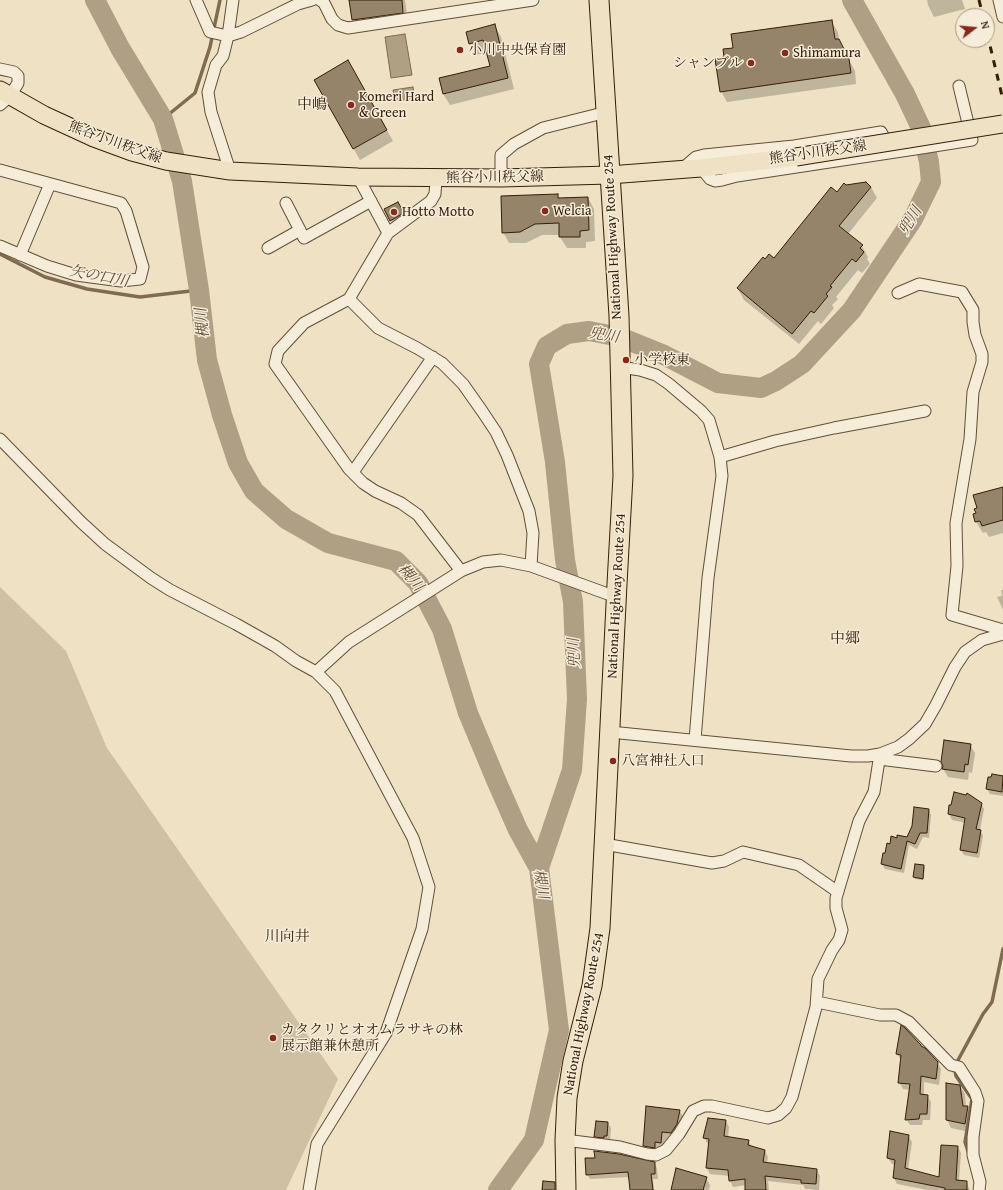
<!DOCTYPE html>
<html>
<head>
<meta charset="utf-8">
<style>
	body { margin:0 }
	#map { position:relative; width:1003px; height:1190px; overflow:hidden; background:#efe1c4; font-family:"Gentium Book Plus",serif }
	canvas { display:block }
	.north { position:absolute; left:955px; top:8px; width:40px; height:40px; box-sizing:border-box; background:#f5ecd9; border:1px solid #a89a85; border-radius:50%; rotate:74deg; font-size:11px; font-weight:700; line-height:16px; text-align:center; color:#341e08 }
	.north::after { content:''; display:block; margin:auto; width:14px; height:18px; background:#8f2418; clip-path:polygon(50% 0,100% 100%,50% 72%,0 100%) }
</style>
</head>
<body>
<div id="map">
<canvas width="1003" height="1190"></canvas>
<div class="north">N</div>
</div>
<script>
const c = document.querySelector('canvas').getContext('2d');
c.lineJoin = 'round';
function fill(path, color) {
  c.fillStyle = color;
  c.fill(path, 'evenodd');
}
function poly(rows) {
  const path = new Path2D();
  for (const r of rows) {
    path.moveTo(r[0], r[1]);
    for (let i = 2; i < r.length; i += 2) path.lineTo(r[i], r[i + 1]);
  }
  return path;
}
function strokePath(path, color, width, dash) {
  c.strokeStyle = color;
  c.lineWidth = width;
  c.lineCap = dash ? 'butt' : 'round';
  c.setLineDash(dash || []);
  c.stroke(path);
}
function drawText(font, color, halo, rows, align = 'center') {
  c.font = font + ' "Gentium Book Plus","Noto Serif JP",serif';
  c.lineWidth = 3;
  c.setLineDash([]);
  c.textBaseline = 'middle';
  c.strokeStyle = halo;
  c.fillStyle = color;
  for (const [text, x, y, turn = 0] of rows) {
    c.save();
    c.translate(x, y);
    c.rotate((+turn || 0) * Math.PI / 180);
    c.textAlign = isNaN(turn) ? turn : align;
    if (halo) c.strokeText(text, 0, 0);
    c.fillText(text, 0, 0);
    c.restore();
  }
}
fill(poly([
	[0,587,66,651,107,748,338,1079,286,1190,0,1190]
]), '#cfc0a4');
const water = poly([
	[405,34,412,75,391,78,385,37,405,34],
	[413,87,415,98,395,102,393,90,413,87]
]);
fill(water, '#af9f84');
strokePath(water, '#7e6b52', 1);
fill(poly([
	[350,0,405,0,408,22,358,29,353,20],
	[927,0,962,0,965,9,934,17,928,5],
	[831,21,838,32,839,41,855,71,856,84,727,102,721,91,735,48],
	[495,26,501,37,514,89,450,105,443,94,491,67,487,52,476,55,470,44],
	[348,61,393,141,360,160,315,80],
	[846,186,871,187,877,198,848,234,862,246,868,257,867,259,870,264,862,273,858,270,836,297,838,299,832,305,834,308,821,324,818,321,799,344,744,300,738,289,765,260,774,260,837,193],
	[557,195,560,199,588,198,594,209,595,241,586,242,586,248,567,248,560,237,560,235,542,235,526,243,509,243,503,232],
	[401,209,406,218,394,225,391,220],
	[1003,488,1003,533,989,537,986,532,983,533,976,522,974,515,977,514],
	[1001,590,1003,590,1003,610,997,597,1002,596],
	[970,745,975,753,972,773,969,772,968,780,948,777,943,769],
	[992,775,1003,777,1003,796,990,794,987,789],
	[981,803,984,809,980,830,983,836,979,858,964,855,961,850,966,823,952,820,949,814,950,806],
	[929,810,931,815,929,838,923,837,917,849,909,845,904,873,885,869,882,864,884,854,886,854,890,845,897,839,907,838,913,826],
	[924,866,925,868,923,880,915,879,914,877],
	[922,1048,937,1062,941,1069,939,1085,924,1082,924,1095,927,1096,931,1102,930,1120,923,1120,922,1125,910,1125,906,1119,910,1090,903,1089,899,1082,901,1060,897,1054],
	[960,1086,965,1094,966,1107,968,1107,972,1115,969,1132,951,1128,947,1120],
	[680,1111,684,1119,675,1140,666,1139,665,1150,648,1153,644,1145],
	[726,1121,729,1127,728,1138,748,1141,752,1147,765,1151,768,1157,767,1163,817,1170,820,1176,819,1190,805,1189,803,1185,768,1181,769,1190,746,1190,746,1185,733,1187,730,1181,730,1176,710,1174,707,1168,709,1144,707,1143,704,1137],
	[608,1123,611,1128,610,1141,598,1142,595,1136],
	[908,1136,912,1142,908,1170,940,1178,958,1147,961,1153,959,1181,966,1182,970,1190,928,1190,897,1184,894,1178,895,1165,892,1164,888,1158],
	[654,1163,657,1168,658,1179,653,1179,654,1190,631,1190,630,1177,590,1179,587,1174],
	[706,1178,710,1185,709,1190,672,1190]
]), '#0003');
strokePath(poly([
	[163,119,195,93,210,47,220,0],
	[0,254,45,277,87,289,140,297,199,290],
	[957,1062,983,1014,992,1002,1003,949],
	[955,1071,956,1076,972,1099,965,1142,969,1154]
]), '#7e6b52', 3.5);
strokePath(poly([
	[95,0,120,48,163,119,182,181,199,290,207,360,222,415,238,463,254,491,286,519,328,543,396,561,418,583,442,629,468,713,496,780,518,830,539,868,559,1030,534,1140,498,1190],
	[539,868,572,770,577,699,573,602,565,560,555,462,539,364,547,346,567,334,589,331,620,337,662,354,718,383,761,388,776,381,802,364,852,310,913,219,931,182,929,162,921,128,905,94,852,0]
]), '#af9f84', 20);
const building = poly([
	[349,0,402,0,403,13,352,20,349,0],
	[832,20,835,39,839,39,849,59,851,73,720,92,715,59,724,57,723,49,733,48,731,34,832,20],
	[495,24,508,78,443,94,439,78,490,66,483,40,469,44,466,32,495,24],
	[348,60,387,130,353,149,314,80,348,60],
	[866,182,871,187,839,226,863,245,860,248,864,252,856,262,852,259,830,286,832,287,826,294,828,296,814,313,811,311,792,334,737,288,763,257,765,259,769,254,774,258,831,187,837,192,844,183,846,185,866,182],
	[558,194,558,198,588,197,589,230,580,231,580,237,559,237,559,223,535,224,520,232,502,233,501,196,558,194],
	[398,202,404,213,390,221,384,209,398,202],
	[1003,487,1003,520,982,526,980,521,975,522,973,514,976,513,974,509,977,508,973,495,1003,487],
	[944,740,971,744,968,765,965,764,964,772,942,769,943,766,941,762,944,740],
	[992,774,1003,776,1002,792,986,789,988,777,991,777,992,774],
	[954,792,966,795,967,793,982,803,976,829,981,830,977,853,960,850,965,818,948,814,949,805,951,805,954,792],
	[914,807,929,809,927,833,920,833,915,844,907,841,901,869,881,864,883,853,885,853,887,843,890,844,891,836,897,838,897,835,907,837,912,826,914,807],
	[915,864,924,865,923,879,913,877,915,864],
	[901,1025,905,1028,921,1045,921,1046,925,1048,938,1062,936,1079,921,1076,920,1094,928,1095,927,1114,920,1114,919,1119,905,1120,910,1084,898,1083,901,1055,896,1054,901,1025],
	[946,1083,960,1085,963,1106,968,1106,965,1124,946,1120,946,1083],
	[646,1106,680,1110,677,1124,671,1133,662,1132,661,1143,655,1142,655,1148,643,1146,646,1106],
	[708,1118,726,1120,724,1136,749,1140,748,1145,765,1150,763,1162,817,1169,816,1184,801,1183,801,1180,765,1176,766,1190,745,1190,745,1179,729,1181,728,1170,706,1168,709,1139,703,1138,708,1118],
	[596,1121,608,1122,607,1136,604,1136,604,1138,594,1137,596,1121],
	[890,1131,909,1135,905,1168,939,1177,941,1145,958,1146,956,1180,967,1181,967,1190,945,1190,945,1188,893,1178,895,1160,887,1158,890,1131],
	[594,1151,619,1154,655,1162,655,1174,651,1174,653,1190,630,1190,628,1172,586,1175,585,1158,595,1158,594,1151],
	[676,1168,707,1177,703,1190,671,1190,676,1168],
	[543,1181,555,1182,555,1190,542,1190,543,1181]
]);
fill(building, '#95836a');
strokePath(building, '#341e08', 1);
const street = poly([
	[196,0,210,32,228,36,241,32,298,4,312,0],
	[320,0,324,3,332,19,338,25,348,28,533,0],
	[999,0,1003,17],
	[0,69,14,72,18,76,18,83,10,96,0,105],
	[701,168,710,179,715,181,722,180,737,176,915,149,972,140,959,86],
	[0,170,121,203,126,211,143,267,140,279,121,281,76,275,47,266,0,246],
	[681,170,696,157,704,155,794,146,881,132,889,146],
	[230,171,211,112,208,92,216,65,223,56,228,36,233,0],
	[358,177,388,233],
	[501,178,501,155,514,144,543,128,607,112],
	[436,179,435,194,431,201,388,233,349,299,304,323,278,351,275,364,349,469,363,483,375,491,401,503,418,515,461,571],
	[286,203,304,238,371,201],
	[268,248,300,230],
	[20,255,50,184],
	[898,293,919,284,962,292,973,310,973,322,975,335,982,354,982,362,973,392,970,439,956,523,957,566,952,615,1003,630],
	[349,299,378,328,417,348,442,363,463,384,482,411,496,432,507,455,529,511,533,533,531,566],
	[620,367,640,370,656,375,669,384,701,411,709,420,720,457,722,476,708,578,695,740],
	[0,439,81,522,105,544,151,578,170,590,236,624,275,646,296,661,316,672,335,691,413,838,429,887,422,929,386,1033,317,1144,309,1190],
	[720,457,775,441,834,428,925,411],
	[353,472,433,357],
	[316,672,349,642,461,571,483,562,501,560,531,566,616,597],
	[610,732,851,756,868,756,880,754,898,747,909,739,925,724,936,705,955,667,965,652,982,640,1003,634],
	[879,759,936,766],
	[604,844,712,863,724,861,743,852,799,865,838,892],
	[817,1002,880,1015,896,1015,909,1022,951,1065,959,1067,975,1092,978,1101,973,1137,973,1155,980,1182,979,1190],
	[565,1140,620,1147,647,1154,656,1155,666,1150,679,1134,693,1111,704,1106,712,1106,768,1118,778,1115,786,1108,792,1097,816,1007,818,979,832,950,839,940,842,930,836,908,836,898,859,821,874,792,880,754]
]);
const primary = poly([
	[0,90,44,115,94,138,132,152,166,161,230,171,358,177,501,178,609,175,701,168,796,157]
]);
const highway = poly([
	[566,1190,565,1140,567,1098,573,1061,592,986,600,928,617,584,623,476,619,316,599,0]
]);
strokePath(street, '#634f37', 13);
strokePath(primary, '#341e08', 19);
strokePath(highway, '#341e08', 21);
strokePath(street, '#f5ecd9', 11);
strokePath(primary, '#efe1c4', 17);
strokePath(highway, '#efe1c4', 19);
strokePath(poly([
	[979,0,983,16],
	[987,33,1003,100]
]), '#341e08', 3, [7, 7]);
const primaryBridge = poly([
	[796,157,1003,124]
]);
strokePath(primaryBridge, '#341e08', 19, []);
strokePath(primaryBridge, '#efe1c4', 17);
for (const [x, y, r, color] of [
	[460,50,4,"#8f2418"],
	[785,53,4,"#8f2418"],
	[751,63,4,"#8f2418"],
	[351,105,4,"#8f2418"],
	[545,211,4,"#8f2418"],
	[394,212,4,"#8f2418"],
	[626,360,4,"#8f2418"],
	[613,761,4,"#8f2418"],
	[273,1038,4,"#8f2418"]
]) {
  const dot = new Path2D();
  dot.arc(x, y, r, 0, 2 * Math.PI);
  c.fillStyle = color;
  c.fill(dot);
  strokePath(dot, '#f5ecd9', 1.5);
}
drawText('14px', '#341e08', '#f5ecd9', [
	["小川中央保育園",468,50],
	["Shimamura",793,53],
	["シャンブル",743,63,"right"],
	["Komeri Hard",359,97],
	["& Green",359,113],
	["Welcia",553,211],
	["Hotto Motto",402,212],
	["小学校東",634,360],
	["八宮神社入口",621,761],
	["カタクリとオオムラサキの林",281,1030],
	["展示館兼休憩所",281,1046]
], 'left');
drawText('14px', '#341e08', '#f5ecd9', [
	["熊谷小川秩父線",115,143,20],
	["熊谷小川秩父線",818,153,-8],
	["熊谷小川秩父線",495,178,-1],
	["National Highway Route 254",613,237,-93],
	["National Highway Route 254",617,596,-87],
	["National Highway Route 254",584,1014,-79]
]);
drawText('15px', '#341e08', '#f5ecd9', [
	["中嶋",312,105],
	["中郷",845,639],
	["川向井",287,937]
]);
drawText('italic 15px', '#5f4b33', '#f5ecd9', [
	["兜川",911,221,-59],
	["矢の口川",99,277,11],
	["槻川",203,323,-96],
	["兜川",604,336,9],
	["槻川",410,578,50],
	["兜川",575,653,-93],
	["槻川",540,884,80]
]);
</script>
</body>
</html>
